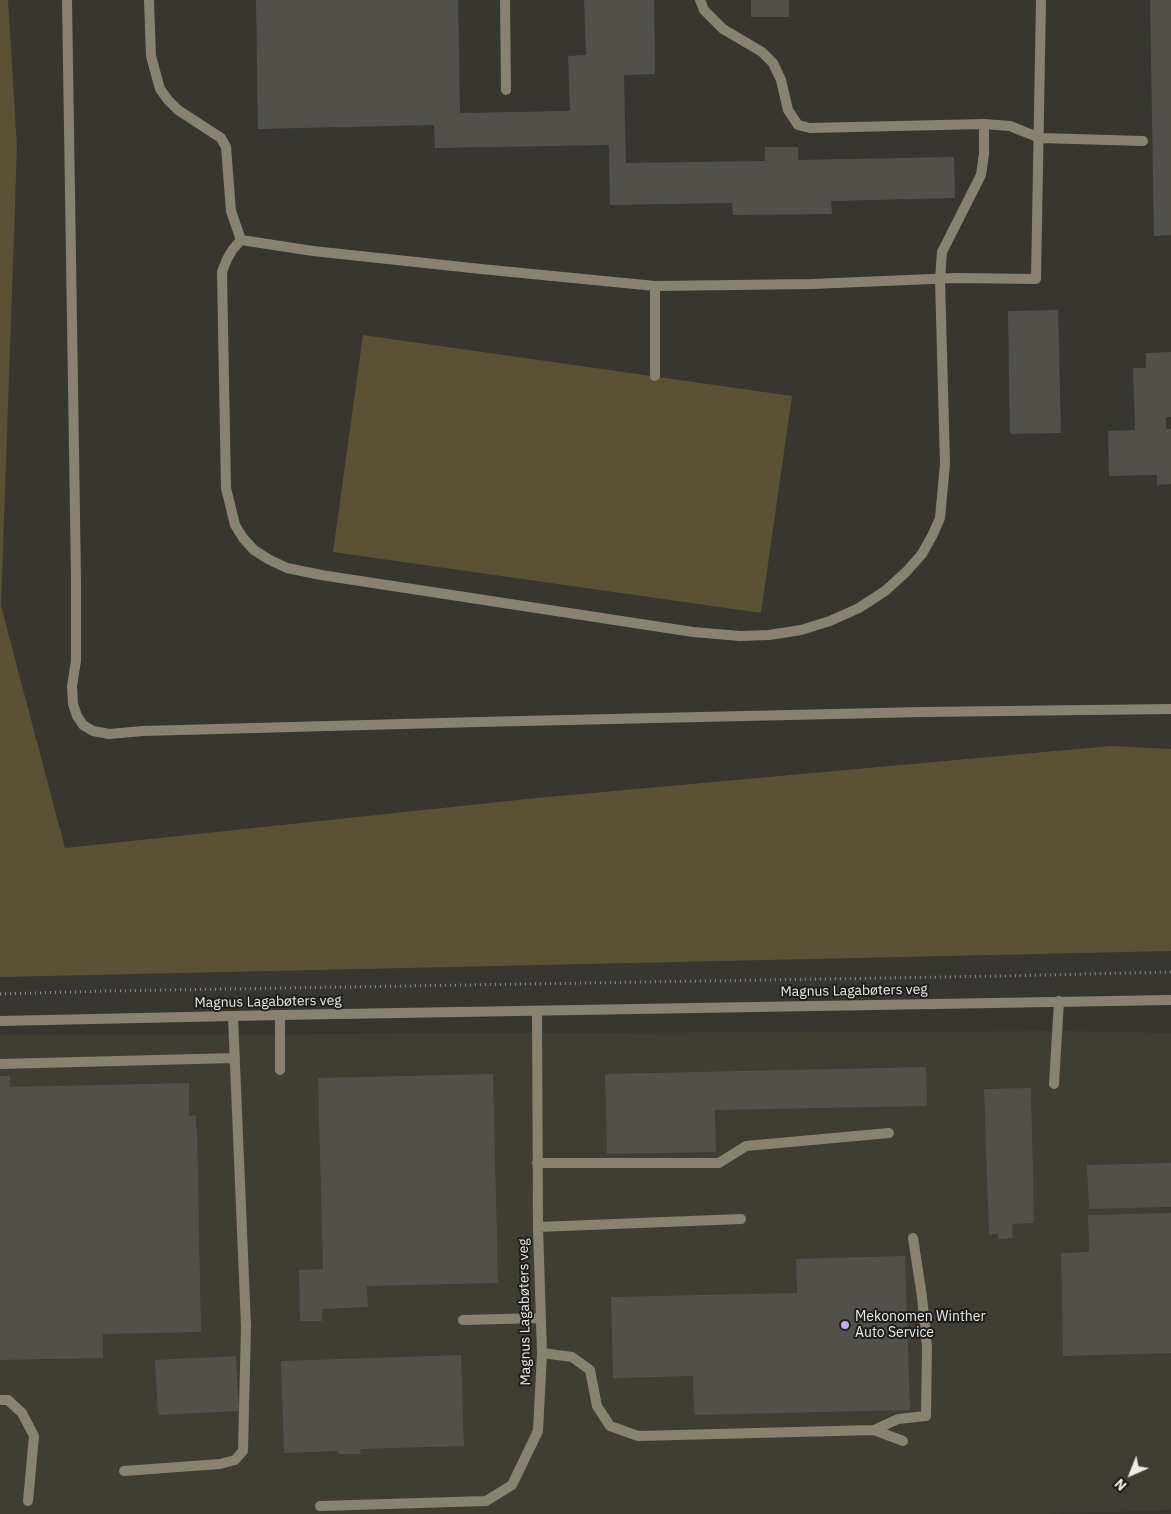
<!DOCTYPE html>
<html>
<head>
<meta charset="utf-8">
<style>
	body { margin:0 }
	#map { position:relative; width:1171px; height:1514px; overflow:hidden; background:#373631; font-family:"IBM Plex Sans",sans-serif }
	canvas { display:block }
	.north { position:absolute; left:1106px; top:1449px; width:50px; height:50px; -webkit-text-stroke:4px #1e1d1b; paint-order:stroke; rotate:224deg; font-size:14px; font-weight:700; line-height:20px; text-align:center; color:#ecebe8 }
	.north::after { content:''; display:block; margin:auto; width:18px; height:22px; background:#ecebe8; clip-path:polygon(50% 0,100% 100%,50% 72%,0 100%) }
</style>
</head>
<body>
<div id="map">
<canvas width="1171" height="1514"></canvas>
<div class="north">N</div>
</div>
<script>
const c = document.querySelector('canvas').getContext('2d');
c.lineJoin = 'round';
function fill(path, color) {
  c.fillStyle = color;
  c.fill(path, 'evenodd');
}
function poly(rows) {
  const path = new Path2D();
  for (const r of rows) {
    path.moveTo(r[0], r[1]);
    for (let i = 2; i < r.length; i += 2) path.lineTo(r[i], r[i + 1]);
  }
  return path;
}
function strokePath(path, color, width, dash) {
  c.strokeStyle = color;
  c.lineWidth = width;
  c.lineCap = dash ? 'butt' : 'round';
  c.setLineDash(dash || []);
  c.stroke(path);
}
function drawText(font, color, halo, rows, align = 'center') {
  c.font = font + ' "IBM Plex Sans",sans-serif';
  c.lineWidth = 4;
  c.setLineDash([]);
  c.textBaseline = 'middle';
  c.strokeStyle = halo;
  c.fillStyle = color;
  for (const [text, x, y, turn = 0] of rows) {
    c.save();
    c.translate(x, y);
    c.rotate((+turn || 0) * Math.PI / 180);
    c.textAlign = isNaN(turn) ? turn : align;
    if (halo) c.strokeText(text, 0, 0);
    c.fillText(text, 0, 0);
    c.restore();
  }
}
fill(poly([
	[1067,1031,1171,1033,1171,1510,1046,1514,0,1514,0,1035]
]), '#403d32');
fill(poly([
	[0,0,8,0,17,147,1,606,65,848,537,798,1111,746,1171,749,1171,951,0,977],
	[363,335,792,396,761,613,333,552]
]), '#5c5134');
fill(poly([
	[256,0,458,0,460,113,570,111,568,56,586,55,584,0,654,0,655,74,624,75,626,163,765,161,765,147,798,147,798,160,954,157,955,198,831,201,832,214,733,215,732,203,610,205,609,145,435,148,434,125,258,129],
	[751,0,789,0,789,17,751,17],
	[1150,0,1171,0,1171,235,1154,236],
	[1058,310,1061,433,1010,434,1008,311],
	[1171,352,1171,417,1166,417,1166,429,1171,429,1171,484,1157,485,1157,475,1109,476,1108,431,1135,430,1133,368,1146,368,1146,353],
	[926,1067,927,1106,715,1110,716,1152,607,1154,605,1074],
	[493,1074,498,1283,367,1286,368,1307,322,1309,322,1321,300,1321,299,1270,323,1269,318,1078],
	[0,1076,10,1076,10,1087,189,1083,189,1116,196,1115,196,1129,197,1129,201,1332,103,1334,103,1358,0,1360],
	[1031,1088,1034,1223,1012,1224,1013,1238,998,1239,998,1234,989,1234,984,1089],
	[1171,1163,1171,1207,1089,1209,1087,1165],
	[1171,1213,1171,1353,1063,1356,1061,1253,1089,1252,1088,1215],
	[905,1256,910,1410,694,1415,693,1376,613,1378,611,1297,797,1293,796,1259],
	[461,1355,464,1446,360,1449,361,1454,338,1454,338,1451,284,1453,281,1361],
	[236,1356,239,1411,158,1415,155,1360]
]), '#52504b');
strokePath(poly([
	[0,994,108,991,1003,976,1171,972]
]), '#8f8e8a', 3, [1, 4]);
strokePath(poly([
	[67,0,76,578,76,661,72,686,73,704,77,716,83,725,93,731,109,734,143,731,478,722,923,712,1171,709],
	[149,0,151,56,160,89,168,100,178,110,221,138,226,147,231,211,241,240,313,251,481,269,655,286,812,284,956,278,1036,279,1041,0],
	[505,0,506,90],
	[700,0,704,10,723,29,762,52,773,63,781,80,788,110,798,125,810,128,984,124,1010,126,1040,138,1143,141],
	[241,240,233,249,227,259,222,272,226,488,235,525,243,538,254,550,268,559,287,568,321,575,693,632,740,636,769,635,801,630,830,621,859,608,885,591,906,572,922,554,933,534,940,518,945,464,940,279,942,252,981,175,984,154,984,124],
	[655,376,655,286],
	[280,1015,280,1070],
	[0,1064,235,1058],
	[1054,1084,1059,1001],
	[537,1163,719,1163,746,1146,889,1133],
	[538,1227,741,1219],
	[463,1320,540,1318],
	[542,1353,572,1357,590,1370,597,1406,610,1426,638,1436,874,1430,903,1441],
	[0,1400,8,1400,22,1413,34,1436,28,1501],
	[874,1430,898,1419,926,1416,927,1347,922,1297,913,1238],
	[124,1471,220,1464,235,1460,243,1451,246,1326,233,1017],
	[320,1506,486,1501,512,1485,538,1431,542,1353,538,1227,537,1011]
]), '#898270', 10);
strokePath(poly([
	[0,1021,280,1015,1171,1000]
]), '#898270', 10);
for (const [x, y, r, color] of [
	[845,1325,5,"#c2a7f2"]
]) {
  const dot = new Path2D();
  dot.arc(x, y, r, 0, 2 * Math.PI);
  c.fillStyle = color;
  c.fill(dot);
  strokePath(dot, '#1e1d1b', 2);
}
drawText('14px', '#ecebe8', '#1e1d1b', [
	["Magnus Lagabøters veg",854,991,-1],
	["Magnus Lagabøters veg",268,1002,-1],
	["Magnus Lagabøters veg",525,1312,-91]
]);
drawText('14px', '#ecebe8', '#1e1d1b', [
	["Mekonomen Winther",855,1317],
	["Auto Service",855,1333]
], 'left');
</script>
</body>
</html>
